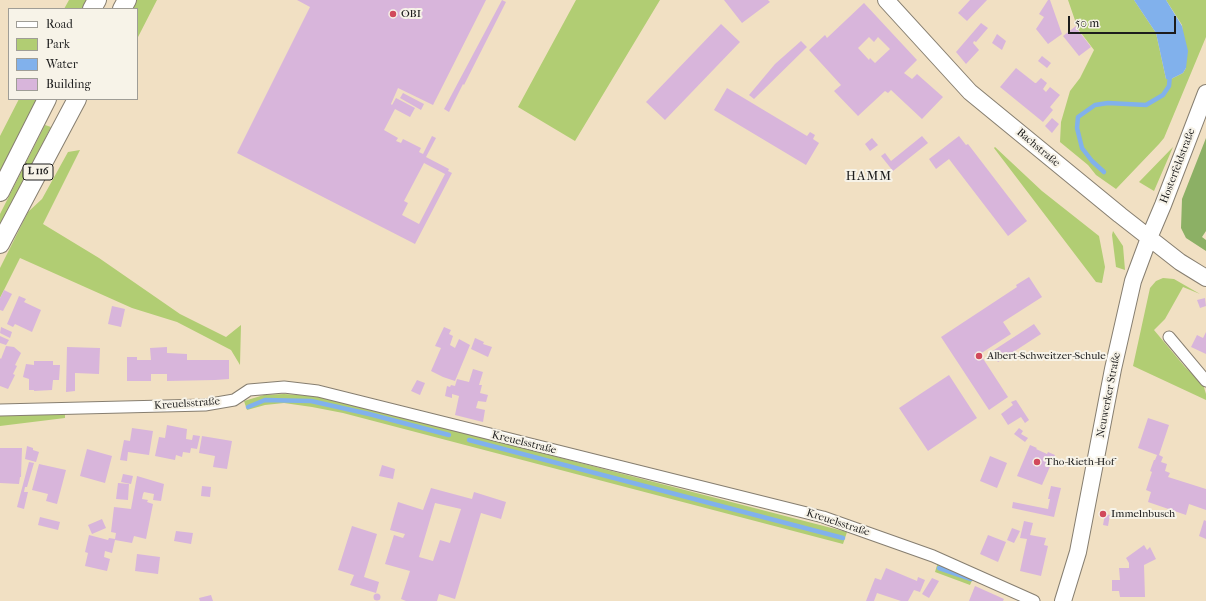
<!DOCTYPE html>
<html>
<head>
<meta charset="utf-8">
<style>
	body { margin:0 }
	#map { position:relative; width:1206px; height:601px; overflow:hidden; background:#f1e0c3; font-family:"IM FELL French Canon",serif }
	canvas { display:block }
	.legend { position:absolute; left:8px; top:8px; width:130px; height:92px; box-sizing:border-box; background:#f7f3e8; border:1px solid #9f9d96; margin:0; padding:5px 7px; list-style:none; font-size:12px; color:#1c1c1c }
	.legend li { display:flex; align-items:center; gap:8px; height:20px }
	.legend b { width:20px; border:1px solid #9f9d96 }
	.scale { position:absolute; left:1068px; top:16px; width:108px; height:18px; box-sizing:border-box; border:2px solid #1c1c1c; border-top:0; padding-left:5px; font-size:12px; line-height:14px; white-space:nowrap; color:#1c1c1c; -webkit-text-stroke:3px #f7f3e8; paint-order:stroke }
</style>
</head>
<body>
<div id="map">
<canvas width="1206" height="601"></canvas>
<ul class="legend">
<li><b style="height:5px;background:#fff"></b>Road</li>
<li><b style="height:11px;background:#b1cd73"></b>Park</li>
<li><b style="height:11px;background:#81b1ec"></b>Water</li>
<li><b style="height:11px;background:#d8b5db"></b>Building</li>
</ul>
<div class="scale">50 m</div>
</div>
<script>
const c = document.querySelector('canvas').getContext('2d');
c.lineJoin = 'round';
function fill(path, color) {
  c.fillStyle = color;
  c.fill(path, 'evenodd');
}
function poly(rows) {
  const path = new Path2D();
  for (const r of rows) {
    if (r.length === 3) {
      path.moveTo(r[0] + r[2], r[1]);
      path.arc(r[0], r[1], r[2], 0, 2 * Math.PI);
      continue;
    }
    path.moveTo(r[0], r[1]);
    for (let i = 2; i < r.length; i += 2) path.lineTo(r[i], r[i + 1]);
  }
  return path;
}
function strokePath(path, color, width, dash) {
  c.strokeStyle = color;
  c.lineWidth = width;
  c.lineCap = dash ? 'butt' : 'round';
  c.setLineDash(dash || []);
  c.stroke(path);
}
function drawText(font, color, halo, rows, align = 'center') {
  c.font = font + ' "IM FELL French Canon",serif';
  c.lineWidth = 4;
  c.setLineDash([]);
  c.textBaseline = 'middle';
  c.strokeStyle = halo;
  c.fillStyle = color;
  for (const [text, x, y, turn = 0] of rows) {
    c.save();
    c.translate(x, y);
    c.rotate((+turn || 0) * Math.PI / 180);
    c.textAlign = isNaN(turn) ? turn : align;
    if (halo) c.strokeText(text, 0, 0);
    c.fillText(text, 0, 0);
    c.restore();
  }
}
fill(poly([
	[69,0,90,0,86,9,64,9],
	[137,0,157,0,137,39,137,9,133,9],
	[576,0,660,0,575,141,518,107],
	[1068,0,1134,0,1156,33,1166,79,1171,79,1183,73,1186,68,1182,25,1166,0,1206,0,1206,37,1164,138,1159,144,1116,189,1096,175,1088,165,1060,142,1061,122,1070,91,1080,78,1094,50,1078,29],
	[19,99,40,99,0,177,0,136],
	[45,125,51,127,0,227,0,214],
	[995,147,1042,191,1099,236,1105,267,1102,283,1096,282,994,148],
	[1173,147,1154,191,1139,182],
	[80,150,43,224,99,258,180,314,226,337,241,325,240,365,231,350,177,322,132,308,20,258,0,298,0,268,28,212,42,199,68,152],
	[1113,231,1123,246,1125,270,1116,267,1112,235],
	[1163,278,1174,279,1200,294,1183,287,1165,319,1154,330,1185,367,1203,384,1206,394,1206,400,1133,366,1150,288,1156,281],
	[284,394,314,396,345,402,847,532,843,544,343,413,312,407,284,403,265,405,247,410,244,401,264,395],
	[65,413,65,418,0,426,0,414],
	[938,562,974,576,970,585,935,572]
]), '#b1cd73');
fill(poly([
	[1206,138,1206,231,1202,237,1206,240,1206,251,1186,238,1181,228,1182,199]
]), '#8cb065');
fill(poly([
	[1134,0,1166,0,1182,26,1188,51,1186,68,1183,73,1171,79,1166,79,1156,33]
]), '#81b1ec');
strokePath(poly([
	[1104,172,1092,161,1082,148,1077,128,1078,117,1095,105,1108,103,1146,105,1163,95,1169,86,1170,74],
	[248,407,265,400,311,401,369,414,449,435],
	[469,440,843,538],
	[939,568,971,579]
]), '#81b1ec', 4.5);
fill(poly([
	[297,0,486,0,433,105,398,88,391,104,392,105,396,98,415,108,410,117,395,109,384,130,398,138,396,141,401,143,403,139,421,148,419,152,423,154,432,136,436,138,426,157,449,169,448,171,452,173,415,244,237,153,310,7],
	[424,163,445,174,419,224,402,215,408,203,404,201],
	[502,0,506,2,464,85,463,84,449,112,444,109],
	[724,0,768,0,770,2,742,23],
	[970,0,987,0,967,21,958,13],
	[1048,0,1050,0,1062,34,1048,44,1036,29,1044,17,1039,14],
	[864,3,917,60,904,73,912,79,917,74,943,97,922,119,891,90,888,93,885,91,858,116,834,91,841,85,809,50,825,35,827,38],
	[869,37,874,42,878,37,890,49,875,63,870,58,869,60,858,48],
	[981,23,988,28,976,42,974,41,973,43,979,50,966,64,956,52],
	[721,24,740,42,665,120,646,102],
	[1076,26,1078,30,1091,47,1079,56,1063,36],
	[997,34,1006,41,1002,50,992,43],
	[801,41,807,47,754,99,749,95,775,64],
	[1042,56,1051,63,1047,68,1038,61],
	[1016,68,1035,83,1036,83,1041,78,1047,83,1043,89,1046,92,1050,87,1060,95,1050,107,1053,110,1043,122,1000,87],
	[727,88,807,136,810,132,815,135,813,139,819,143,806,165,714,110],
	[403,93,424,104,421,110,400,98],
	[1052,118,1059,124,1052,133,1045,126],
	[922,136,928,143,893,171,881,156,885,153,891,161],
	[959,136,966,145,968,144,1027,221,1008,236,949,159,936,169,929,159],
	[872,138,878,145,870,151,865,144],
	[1029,277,1042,297,1003,322,1011,334,980,354,1008,397,989,410,941,337,1017,287,1016,285],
	[4,290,12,294,3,311,0,310,0,298],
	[19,296,26,299,24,302,41,310,32,332,15,324,13,327,7,324],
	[1205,298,1206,306,1200,308,1197,300],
	[112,306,125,309,121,327,108,324],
	[1034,324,1041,334,998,362,991,352],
	[1,327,12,332,10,338,0,333],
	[444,327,451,330,449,334,453,336,450,345,455,348,459,339,470,345,455,381,443,377,431,371,441,348,435,346],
	[1206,332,1206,354,1191,347,1197,335,1203,338],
	[0,336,9,340,6,345,0,343],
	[475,338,484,342,483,344,492,347,488,357,471,349],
	[6,346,14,347,21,353,15,365,17,366,13,374,15,375,8,389,0,386,0,358,1,359],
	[67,347,100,348,99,374,75,373,75,391,66,392],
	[167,347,167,353,187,354,187,360,229,360,229,379,215,380,167,381,167,374,151,374,151,381,127,381,127,357,137,357,137,360,151,360,150,348],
	[34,361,53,361,53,365,60,365,59,380,53,380,52,390,34,391,34,390,29,390,29,379,23,377,26,364,34,365],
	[473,369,483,372,479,385,482,385,480,393,488,395,486,402,478,401,476,408,485,410,483,422,455,415,459,396,452,394,452,398,445,396,447,386,450,387,451,385,455,386,457,379,469,382],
	[949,375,977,418,928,451,899,408],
	[417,380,425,383,420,395,411,391],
	[1016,400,1029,420,1025,423,1021,417,1008,425,1001,414,1013,405,1011,402],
	[1148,418,1169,425,1159,455,1163,457,1161,462,1167,464,1165,471,1170,473,1168,477,1206,489,1206,510,1189,504,1186,515,1148,502,1151,492,1146,490,1152,472,1150,471,1154,460,1155,460,1157,455,1138,448],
	[167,425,187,429,186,439,192,440,193,435,200,436,197,449,191,448,190,453,183,452,182,457,176,455,175,460,155,456,159,437,165,438],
	[132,428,153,431,149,455,128,452,127,461,120,460,124,440,130,441],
	[1019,428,1023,431,1021,434,1028,438,1025,442,1014,434],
	[202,436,232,441,227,469,213,467,215,456,199,453],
	[1030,445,1037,448,1036,449,1047,454,1048,452,1055,455,1042,485,1017,476],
	[27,446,33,448,33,450,39,452,36,462,25,459],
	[0,448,22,448,21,477,20,477,19,484,0,483],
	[87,449,112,456,105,483,80,476],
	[990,456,1007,463,997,488,980,481],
	[29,462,34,463,27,487,25,487,24,492,28,492,24,509,17,507],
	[39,464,66,470,57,504,46,501,48,494,32,490],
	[382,465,395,469,393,479,379,476],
	[123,474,133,476,131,484,121,482],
	[137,476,164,484,161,501,153,500,154,494,144,492,143,494,142,499,148,500,147,502,153,504,146,539,134,536,132,543,115,540,112,553,105,551,104,557,110,559,107,571,85,566,88,553,85,552,89,535,108,540,109,538,115,539,116,533,111,532,114,507,131,509],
	[118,483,129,484,128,500,116,499],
	[202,486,211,487,210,497,201,496],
	[1051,486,1061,488,1054,517,1012,508,1013,502,1048,509,1050,499,1048,499],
	[431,488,472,499,474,492,506,502,501,519,481,513,455,599,439,594,437,601,406,601,401,599,410,571,385,564,394,535,403,538,405,534,390,530,398,502,423,510],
	[435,503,461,509,450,543,440,540,433,561,419,557],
	[1105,514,1110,515,1108,526,1103,525],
	[40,517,60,522,58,530,38,525],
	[102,519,106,528,92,534,88,525],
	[1204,520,1206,521,1206,539,1199,536],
	[1024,521,1033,523,1030,535,1046,538,1044,545,1048,546,1041,576,1020,571,1027,539,1020,538],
	[352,526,377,534,364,577,379,582,376,593,350,585,354,575,338,570],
	[1012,528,1020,531,1014,543,1007,540],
	[176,531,193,533,191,544,174,541],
	[988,535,1006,542,998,562,980,554],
	[1144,545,1147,550,1150,547,1156,559,1144,565,1145,597,1120,597,1119,591,1112,591,1112,580,1120,580,1119,568,1129,568,1129,563,1126,558],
	[137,554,160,557,158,574,135,571],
	[886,568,917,581,918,577,925,580,920,592,914,590,908,601,901,601,877,593,874,601,866,601,875,578,881,580],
	[932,578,939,581,929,598,922,594],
	[975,586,1004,599,1003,601,969,601],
	[377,597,3.5],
	[211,595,213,601,200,601,199,598]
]), '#d8b5db');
const street = poly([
	[1169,337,1206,381],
	[0,410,205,405,234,400,249,390,284,387,318,391,823,517,933,556,1034,601]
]);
const secondary = poly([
	[886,0,970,92,1120,215,1180,262,1206,278],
	[1063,601,1078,552,1113,369,1133,281,1149,238,1163,205,1206,93]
]);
const primary = poly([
	[92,9,97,0],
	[122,9,127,0],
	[0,192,47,99],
	[0,244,77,99]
]);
strokePath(street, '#867e70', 13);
strokePath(secondary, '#867e70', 18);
strokePath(primary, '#867e70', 20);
strokePath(street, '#fff', 11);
strokePath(secondary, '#fff', 16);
strokePath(primary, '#fff', 18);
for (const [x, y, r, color] of [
	[393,14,4,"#d1495b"],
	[979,356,4,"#d1495b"],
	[1037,462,4,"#d1495b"],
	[1103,514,4,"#d1495b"]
]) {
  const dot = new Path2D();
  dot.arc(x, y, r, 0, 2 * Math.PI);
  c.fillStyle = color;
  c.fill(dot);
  strokePath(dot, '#f7f3e8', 1.5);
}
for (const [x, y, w] of [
	[38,172,30]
]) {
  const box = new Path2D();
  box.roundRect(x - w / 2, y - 8, w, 16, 3);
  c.fillStyle = '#f7f3e8';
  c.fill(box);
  strokePath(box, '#1c1c1c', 1);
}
drawText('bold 10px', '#1c1c1c', null, [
	["L 116",38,172]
]);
drawText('11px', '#1c1c1c', '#f7f3e8', [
	["OBI",401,14],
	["Albert-Schweitzer-Schule",987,356],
	["Tho-Rieth-Hof",1045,462],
	["Immelnbusch",1111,514]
], 'left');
drawText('11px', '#1c1c1c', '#f7f3e8', [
	["Bachstraße",1038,148,40],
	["Hosterfeldstraße",1178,166,-69],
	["Neuwerker Straße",1109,395,-79],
	["Kreuelsstraße",187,404,-4],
	["Kreuelsstraße",524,443,14],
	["Kreuelsstraße",838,523,18]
]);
c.letterSpacing = '1px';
drawText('13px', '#1c1c1c', '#f7f3e8', [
	["HAMM",869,177]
]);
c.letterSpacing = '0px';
</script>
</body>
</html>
